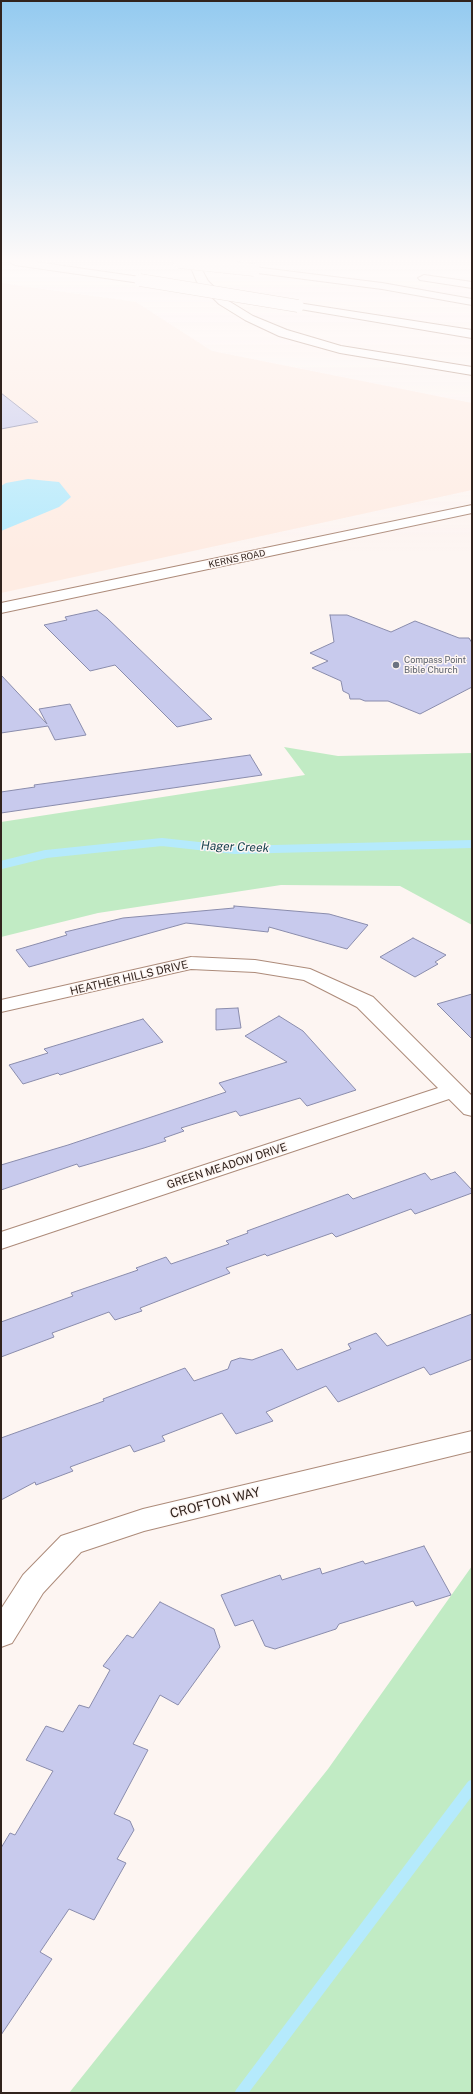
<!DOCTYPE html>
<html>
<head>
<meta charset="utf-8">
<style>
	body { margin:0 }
	#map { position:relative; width:473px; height:2094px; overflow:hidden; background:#fdf5f2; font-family:"Public Sans",sans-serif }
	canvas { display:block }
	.frame { position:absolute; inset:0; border:2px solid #31231d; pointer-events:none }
</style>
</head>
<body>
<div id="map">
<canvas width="473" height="2094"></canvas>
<div class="frame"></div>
</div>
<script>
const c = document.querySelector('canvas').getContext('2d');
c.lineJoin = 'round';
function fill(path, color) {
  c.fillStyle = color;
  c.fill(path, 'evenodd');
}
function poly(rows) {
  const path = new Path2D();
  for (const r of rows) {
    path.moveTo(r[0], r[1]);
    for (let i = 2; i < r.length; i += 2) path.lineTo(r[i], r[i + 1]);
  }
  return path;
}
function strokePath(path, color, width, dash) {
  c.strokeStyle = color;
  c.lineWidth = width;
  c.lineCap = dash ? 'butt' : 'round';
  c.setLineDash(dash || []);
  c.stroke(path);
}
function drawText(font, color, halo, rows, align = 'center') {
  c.font = font + ' "Public Sans",sans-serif';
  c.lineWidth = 3;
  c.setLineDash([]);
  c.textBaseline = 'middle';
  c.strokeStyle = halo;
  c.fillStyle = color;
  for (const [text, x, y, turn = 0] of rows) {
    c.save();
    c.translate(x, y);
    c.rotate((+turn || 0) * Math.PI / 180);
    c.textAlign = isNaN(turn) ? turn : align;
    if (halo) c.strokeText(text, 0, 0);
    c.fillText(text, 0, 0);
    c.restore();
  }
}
fill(poly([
	[1,283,136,302,212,351,472,403,472,490,1,593]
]), '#feece3');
fill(poly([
	[284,747,338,756,472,753,472,925,400,886,281,885,98,913,1,937,1,822,305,775],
	[472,1566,472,2093,69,2093,328,1769]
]), '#c1ebc4');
fill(poly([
	[28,479,59,482,71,497,59,507,1,531,1,486,6,483]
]), '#b5eafc');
strokePath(poly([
	[1,865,46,854,162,842,235,850,472,844]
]), '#b5eafc', 8);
strokePath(poly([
	[241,2093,472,1786]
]), '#b5eafc', 12);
const building = poly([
	[1,393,38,422,1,429,1,393],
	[97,610,107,618,212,719,177,727,115,665,90,671,44,625,67,620,65,617,97,610],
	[330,615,347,615,391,632,415,621,459,638,469,638,472,643,472,687,420,714,388,701,365,701,360,699,350,699,349,694,343,691,341,681,312,668,328,661,310,653,334,642,330,615],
	[1,675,47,724,39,709,70,704,86,735,55,740,48,726,1,733,1,675],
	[250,755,262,775,1,813,1,792,35,787,34,785,250,755],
	[234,906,329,914,368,925,347,949,269,927,268,932,186,923,29,967,16,950,67,935,65,932,123,918,234,908,234,906],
	[413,938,446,955,435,962,438,964,415,977,380,957,413,938],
	[472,994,472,1039,437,1004,472,994],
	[238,1008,241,1028,216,1030,216,1009,238,1008],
	[279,1016,303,1031,356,1090,307,1106,300,1098,240,1116,236,1111,181,1128,184,1131,164,1138,166,1141,144,1148,79,1167,77,1164,1,1190,1,1165,68,1145,226,1092,219,1083,287,1062,245,1036,279,1016],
	[143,1019,163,1042,60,1075,58,1073,23,1084,9,1065,48,1053,44,1049,143,1019],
	[455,1172,472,1190,472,1193,415,1214,411,1209,336,1237,332,1233,267,1256,265,1254,226,1268,230,1273,140,1308,142,1311,115,1320,109,1312,52,1333,54,1337,1,1357,1,1322,73,1296,71,1293,138,1270,136,1268,166,1257,171,1264,229,1244,226,1241,248,1233,247,1231,348,1194,353,1199,425,1173,431,1180,455,1172],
	[472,1314,472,1359,430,1375,424,1367,338,1402,326,1386,266,1412,273,1421,236,1434,222,1413,162,1436,165,1441,134,1452,130,1445,70,1467,73,1471,36,1485,35,1482,1,1500,1,1438,104,1401,103,1399,185,1368,194,1381,228,1369,231,1361,240,1358,252,1360,282,1349,297,1370,351,1349,348,1344,376,1333,387,1346,472,1314],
	[424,1546,451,1595,416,1606,413,1601,339,1624,336,1629,275,1649,265,1646,253,1620,235,1626,221,1595,280,1575,282,1580,320,1568,322,1574,363,1561,365,1564,424,1546],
	[160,1602,214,1629,220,1647,178,1705,160,1695,133,1744,148,1750,114,1814,130,1821,134,1830,117,1859,126,1863,94,1920,69,1909,40,1952,52,1959,1,2035,1,1848,10,1833,15,1835,53,1771,26,1760,46,1726,63,1732,79,1705,89,1708,110,1670,103,1666,127,1635,133,1638,160,1602]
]);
fill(building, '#c8caed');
strokePath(building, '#8a8cac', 1);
const street = poly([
	[191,957,255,960,310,969,373,997,472,1096,472,1116,464,1114,449,1099,1,1249,1,1232,438,1088,357,1007,304,980,255,972,191,969,1,1012,1,1000,191,957],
	[472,1431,472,1451,144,1531,81,1552,43,1593,12,1643,1,1647,1,1609,23,1575,61,1536,143,1509,472,1431]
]);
const secondary = poly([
	[192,262,202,262,202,270,208,281,227,300,253,316,287,330,341,346,472,367,472,375,340,353,279,336,245,320,219,304,197,282,192,270,192,262],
	[472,505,472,513,1,613,1,603,472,505]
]);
const highway = poly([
	[10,262,36,262,140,277,146,280,140,283,15,265,10,262],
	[254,267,382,283,472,299,472,305,382,289,250,272,249,270,250,268,254,267],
	[424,275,472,282,472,288,420,280,418,278,424,275],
	[298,303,472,330,472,338,294,308,292,306,294,304,298,303]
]);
strokePath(street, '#ad8b7a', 2);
strokePath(secondary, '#ad8b7a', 2);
strokePath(highway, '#ad8b7a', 2);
fill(street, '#fff');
fill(secondary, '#fff');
fill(highway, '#fff');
const highwayBridge = poly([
	[179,262,254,270],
	[140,280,298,306]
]);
strokePath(highwayBridge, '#ad8b7a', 13, []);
strokePath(highwayBridge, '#fff', 12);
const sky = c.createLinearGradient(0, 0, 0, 555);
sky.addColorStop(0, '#93caf0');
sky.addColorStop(0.47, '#fefaf9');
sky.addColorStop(1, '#fefaf900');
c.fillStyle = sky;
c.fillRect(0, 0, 473, 555);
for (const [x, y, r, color] of [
	[396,665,4,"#6b7280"]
]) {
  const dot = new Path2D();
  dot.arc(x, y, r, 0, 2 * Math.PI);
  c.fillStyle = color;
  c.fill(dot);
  strokePath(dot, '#fdf5f2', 1.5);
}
drawText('9px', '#31231d', '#fdf5f2', [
	["KERNS ROAD",237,559,-12]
]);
drawText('9px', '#5b616d', '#fdf5f2', [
	["Compass Point",404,660],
	["Bible Church",404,670]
], 'left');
drawText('11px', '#31231d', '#fdf5f2', [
	["HEATHER HILLS DRIVE",129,978,-13],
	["GREEN MEADOW DRIVE",227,1166,-18]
]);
drawText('italic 12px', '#133e4b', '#fdf5f2', [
	["Hager Creek",235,847,2]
]);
drawText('13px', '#31231d', '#fdf5f2', [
	["CROFTON WAY",215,1503,-14]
]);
</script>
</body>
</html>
